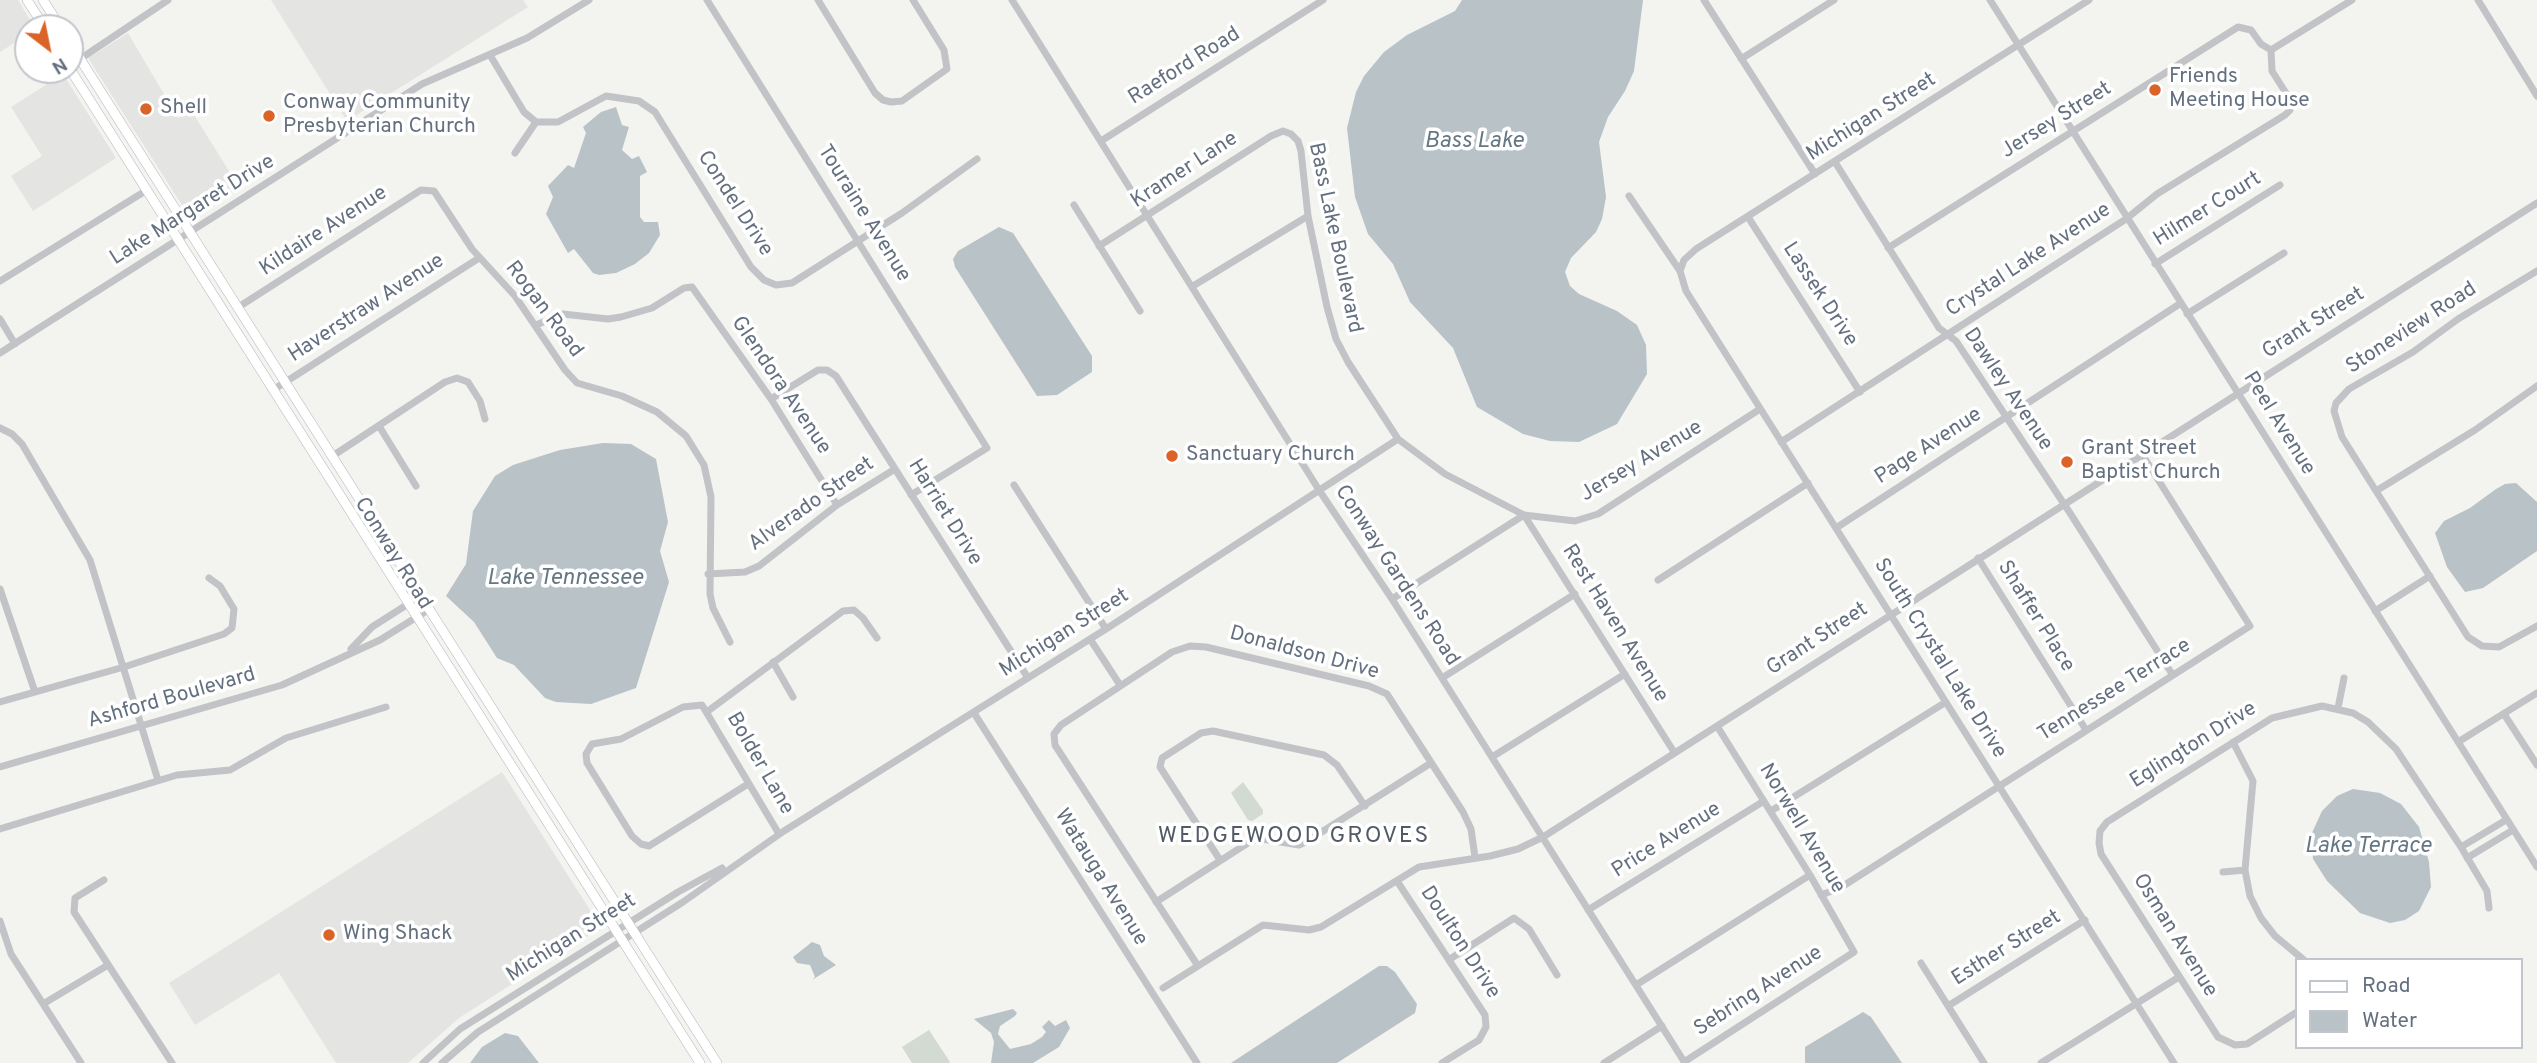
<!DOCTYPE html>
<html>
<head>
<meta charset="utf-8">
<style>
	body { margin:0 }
	#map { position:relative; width:2537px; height:1063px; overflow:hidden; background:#f3f3ef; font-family:Overpass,sans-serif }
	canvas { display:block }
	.legend { position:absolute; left:2295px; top:958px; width:228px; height:91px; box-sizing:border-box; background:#fff; border:2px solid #c1c6cc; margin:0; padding:9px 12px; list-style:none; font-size:21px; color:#64707f }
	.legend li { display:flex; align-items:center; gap:14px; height:35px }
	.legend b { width:35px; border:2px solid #c1c6cc }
	.north { position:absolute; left:14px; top:14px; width:70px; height:70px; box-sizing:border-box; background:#fff; border:2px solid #c1c6cc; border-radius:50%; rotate:148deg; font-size:19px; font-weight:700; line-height:28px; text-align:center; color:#64707f }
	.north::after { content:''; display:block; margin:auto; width:24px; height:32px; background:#db6328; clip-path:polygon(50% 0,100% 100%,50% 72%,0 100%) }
</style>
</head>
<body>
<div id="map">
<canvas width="2537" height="1063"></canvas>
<ul class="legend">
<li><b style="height:9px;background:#fff"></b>Road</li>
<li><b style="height:19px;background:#b8c2c7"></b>Water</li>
</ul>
<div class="north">N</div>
</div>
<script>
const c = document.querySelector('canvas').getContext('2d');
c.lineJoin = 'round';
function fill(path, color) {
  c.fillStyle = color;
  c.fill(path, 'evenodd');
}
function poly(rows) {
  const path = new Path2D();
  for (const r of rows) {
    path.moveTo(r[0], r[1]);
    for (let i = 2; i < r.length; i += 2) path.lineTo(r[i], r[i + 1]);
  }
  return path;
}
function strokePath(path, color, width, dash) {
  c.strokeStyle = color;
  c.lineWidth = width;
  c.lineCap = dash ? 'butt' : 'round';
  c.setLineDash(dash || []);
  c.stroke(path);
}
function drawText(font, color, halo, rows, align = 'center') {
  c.font = font + ' Overpass,sans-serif';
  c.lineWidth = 7;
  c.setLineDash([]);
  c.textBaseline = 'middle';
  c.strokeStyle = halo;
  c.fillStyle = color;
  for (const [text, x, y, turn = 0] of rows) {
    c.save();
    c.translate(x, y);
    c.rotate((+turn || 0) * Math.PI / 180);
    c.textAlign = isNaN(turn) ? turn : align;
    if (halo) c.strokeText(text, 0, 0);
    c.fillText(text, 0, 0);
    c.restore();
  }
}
fill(poly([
	[0,0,18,0,35,28,28,28,28,34,0,52],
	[271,0,523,0,528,7,347,121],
	[128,33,178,118,191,110,239,187,199,212,187,213,88,58],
	[63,74,116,158,33,211,11,176,42,156,11,107],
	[502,772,597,921,595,931,459,1018,408,1063,336,1063,279,973,195,1025,169,983]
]), '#e4e5e3');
fill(poly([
	[1243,782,1263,810,1263,814,1252,821,1248,820,1231,793],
	[929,1030,950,1062,949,1063,912,1063,902,1047]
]), '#d3dad1');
fill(poly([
	[1462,0,1643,0,1634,71,1625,91,1608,117,1599,142,1606,197,1602,219,1596,232,1571,258,1565,272,1570,286,1579,294,1617,311,1637,325,1646,345,1647,374,1617,424,1579,442,1550,441,1523,434,1477,407,1453,348,1410,302,1393,264,1368,234,1355,197,1347,128,1356,92,1364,76,1384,52,1407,35,1455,11],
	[616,107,622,125,629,127,622,150,632,159,639,156,647,172,640,176,640,217,644,222,658,222,660,235,649,253,635,264,616,273,599,275,593,273,574,249,568,253,546,214,553,197,548,186,568,165,574,168,586,133,583,127,601,112],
	[999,227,1013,233,1092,356,1092,372,1057,395,1037,396,955,267,953,259,958,251],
	[603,443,631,444,656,459,668,522,660,551,669,582,636,688,591,704,556,702,545,698,514,665,497,658,474,622,446,596,466,564,473,511,495,476,513,465,560,450],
	[2516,483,2537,502,2537,551,2483,588,2465,592,2447,567,2435,533,2444,521,2470,508,2496,489,2505,484],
	[2353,789,2380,793,2401,804,2419,827,2429,862,2431,887,2419,911,2405,920,2390,923,2360,913,2327,881,2313,859,2311,835,2322,811,2337,796],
	[812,942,820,945,824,956,836,965,812,980,815,977,810,965,797,963,793,957],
	[1379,966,1387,966,1395,972,1417,1004,1415,1013,1337,1063,1231,1063],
	[1013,1009,1017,1013,1015,1016,1000,1026,998,1034,1010,1049,1031,1044,1042,1037,1046,1032,1042,1027,1049,1020,1055,1026,1066,1020,1070,1028,1059,1047,1033,1063,991,1063,994,1042,991,1033,974,1019],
	[1863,1012,1871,1017,1902,1063,1805,1063,1805,1047],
	[505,1033,518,1036,539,1063,470,1063,482,1047]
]), '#b8c2c7');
const major = poly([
	[27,0,45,28],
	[43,0,61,28],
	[70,43,717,1063],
	[70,69,700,1063]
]);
strokePath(major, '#b2b5b9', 10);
strokePath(poly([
	[707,0,987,448,911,495],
	[818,0,875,93,883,100,891,102,902,101,947,69,944,50,913,0],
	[1012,0,1319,490,1392,599,1685,1063],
	[1704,0,1815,174],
	[1990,0,2537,867],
	[2478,0,2537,96],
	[2271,50,2352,0],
	[490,55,524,112,536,122,558,122,606,96,639,101,655,112,751,267,764,280,776,285,792,283,902,213,977,159],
	[80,59,168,0],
	[1741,59,1834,0],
	[1101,141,1323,0],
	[515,153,536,122],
	[1835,162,1939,328,1956,341,2070,513,2172,674],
	[1629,196,1680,271,1686,291,2174,1063],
	[1074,205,1140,311],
	[1748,217,1860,392],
	[1099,246,1271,136,1283,131,1291,134,1298,141,1301,151,1308,216,1327,307,1336,339,1348,362,1398,439,1445,474,1524,515],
	[1888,248,2238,27,2251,30,2261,44,2271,50],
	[2155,264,2280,185],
	[1680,271,1684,260,1696,249,2089,0],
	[2537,271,2458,319,2413,352,2349,389,2336,403,2334,411,2342,437,2468,637,2482,646,2499,647,2537,626],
	[0,281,147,190],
	[1193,286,1308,216],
	[237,308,421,190,434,191,472,249,515,296,565,370,577,383,622,396,657,412,686,436,704,465,711,497,710,594,713,608,730,642],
	[2187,314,2284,253],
	[0,319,15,344],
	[536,325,563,314,608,319,621,317,652,308,684,288,692,287,771,399,837,505],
	[0,353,422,84,527,38,589,0],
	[273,390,479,258],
	[771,399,818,370,827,370,836,376,1028,678],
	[379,426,416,486],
	[0,428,12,434,22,444,90,560,158,780],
	[1781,442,2126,219,2157,194,2285,115,2290,110,2291,101,2272,71,2271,50],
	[331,457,445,382,457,378,468,382,480,401,485,419],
	[1014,485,1106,629],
	[2376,491,2475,430,2537,386],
	[1524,515,1674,752],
	[1836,528,2181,303],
	[1978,558,2086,730],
	[708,574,745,572,759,566,837,505,895,469],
	[1658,580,1808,483],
	[0,589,35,692],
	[1392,599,1524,515,1575,521,1598,514,1760,409],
	[2375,611,2430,576],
	[1090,639,1120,685],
	[351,649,372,627,419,597],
	[773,662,793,697],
	[1442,678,1575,594],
	[0,702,124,667,224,634,232,628,234,609,220,586,209,578],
	[2338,708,2344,678],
	[708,711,843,611,854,610,863,618,877,638],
	[974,713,1197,1063],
	[2504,714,2537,765],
	[2233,742,2253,781,2245,870,2250,896,2261,918,2275,936,2304,960],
	[2458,742,2537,693],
	[1492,757,1625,674],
	[0,767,282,685,380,640,428,610],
	[748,784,649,846,641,844,632,836,587,763,586,754,592,744,621,739,683,707,702,705,779,834],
	[1771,811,1946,702],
	[0,829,177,775,230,770,286,738,386,707],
	[2461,847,2506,820],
	[2467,858,2513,830],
	[1220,860,1160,767,1162,758,1201,733,1213,731,1324,755,1337,765,1365,806],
	[2223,872,2245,870],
	[104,880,75,898,74,912,172,1063],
	[1397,881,1485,1015,1486,1027,1479,1040,1442,1063],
	[1821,895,1840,888,2250,626,2142,454],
	[1156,902,1251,841,1262,839,1299,845,1309,840,1431,763],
	[1588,910,1764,801],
	[0,921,11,954,81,1063],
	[1450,959,1514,918,1529,929,1557,975],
	[1921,963,1984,1063],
	[1198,966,1055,745,1054,734,1061,725,1172,652,1190,646,1206,647,1369,686,1387,694,1463,812,1471,829,1475,857],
	[1636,985,1810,875],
	[1163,988,1263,925,1309,930,1321,927,1419,867,1490,856,1518,849,1543,837,2537,203],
	[43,1004,108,965],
	[1948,1006,2085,920],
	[2297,1012,2247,1044,2235,1045,2218,1037,2101,854,2099,843,2100,831,2107,822,2272,718,2322,706,2353,713,2368,722,2396,749,2461,847,2487,891,2489,908],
	[1684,1062,1854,952,1810,875,1717,726],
	[423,1063,460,1029,678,892,722,868],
	[442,1063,478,1032,683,902,784,831,1106,629,1398,439],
	[1604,1063,1662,1026],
	[2041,1063,2179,977]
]), '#c1c3c7', 7);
strokePath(major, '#fff', 9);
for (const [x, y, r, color] of [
	[2155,90,7,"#db6328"],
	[146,109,7,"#db6328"],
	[269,116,7,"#db6328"],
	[1172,456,7,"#db6328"],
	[2067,462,7,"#db6328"],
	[329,935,7,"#db6328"]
]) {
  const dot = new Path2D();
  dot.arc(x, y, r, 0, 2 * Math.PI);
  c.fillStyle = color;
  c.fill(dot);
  strokePath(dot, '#fff', 2.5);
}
drawText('21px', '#64707f', '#fff', [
	["Raeford Road",1185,67,-32],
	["Michigan Street",1872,118,-32],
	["Jersey Street",2057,121,-32],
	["Kramer Lane",1185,171,-33],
	["Condel Drive",734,204,57],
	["Hilmer Court",2208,210,-32],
	["Lake Margaret Drive",193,211,-32],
	["Touraine Avenue",863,214,58],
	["Kildaire Avenue",324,232,-33],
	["Bass Lake Boulevard",1334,238,78],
	["Crystal Lake Avenue",2029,261,-33],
	["Lassek Drive",1819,295,57],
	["Haverstraw Avenue",367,309,-33],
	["Rogan Road",543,310,53],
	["Grant Street",2314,324,-32],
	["Stoneview Road",2412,329,-33],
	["Glendora Avenue",780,386,56],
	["Dawley Avenue",2007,390,56],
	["Peel Avenue",2278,424,58],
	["Page Avenue",1929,447,-33],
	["Jersey Avenue",1642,462,-31],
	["Alverado Street",812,505,-35],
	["Harriet Drive",944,513,58],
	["Conway Road",392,554,58],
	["Conway Gardens Road",1396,576,57],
	["Shaffer Place",2035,617,58],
	["Rest Haven Avenue",1614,624,58],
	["Michigan Street",1065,634,-32],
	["Grant Street",1818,640,-33],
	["Donaldson Drive",1304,654,15],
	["South Crystal Lake Drive",1939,659,58],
	["Tennessee Terrace",2115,691,-32],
	["Ashford Boulevard",172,699,-16],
	["Eglington Drive",2194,746,-32],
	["Bolder Lane",759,764,60],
	["Norwell Avenue",1801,829,59],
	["Price Avenue",1667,841,-32],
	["Watauga Avenue",1100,878,58],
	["Osman Avenue",2174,936,58],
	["Michigan Street",572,939,-32],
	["Doulton Drive",1459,943,57],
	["Esther Street",2007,949,-32],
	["Sebring Avenue",1759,992,-33]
]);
drawText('21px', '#64707f', '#fff', [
	["Friends",2169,78],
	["Meeting House",2169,102],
	["Conway Community",283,104],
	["Presbyterian Church",283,128],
	["Shell",160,109],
	["Grant Street",2081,450],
	["Baptist Church",2081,474],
	["Sanctuary Church",1186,456],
	["Wing Shack",343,935]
], 'left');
drawText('italic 23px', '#647884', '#fff', [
	["Bass Lake",1474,142],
	["Lake Tennessee",565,579],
	["Lake Terrace",2368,847]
]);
c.letterSpacing = '2px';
drawText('23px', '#515a65', '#fff', [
	["WEDGEWOOD GROVES",1294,837]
]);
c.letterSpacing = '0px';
</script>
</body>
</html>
